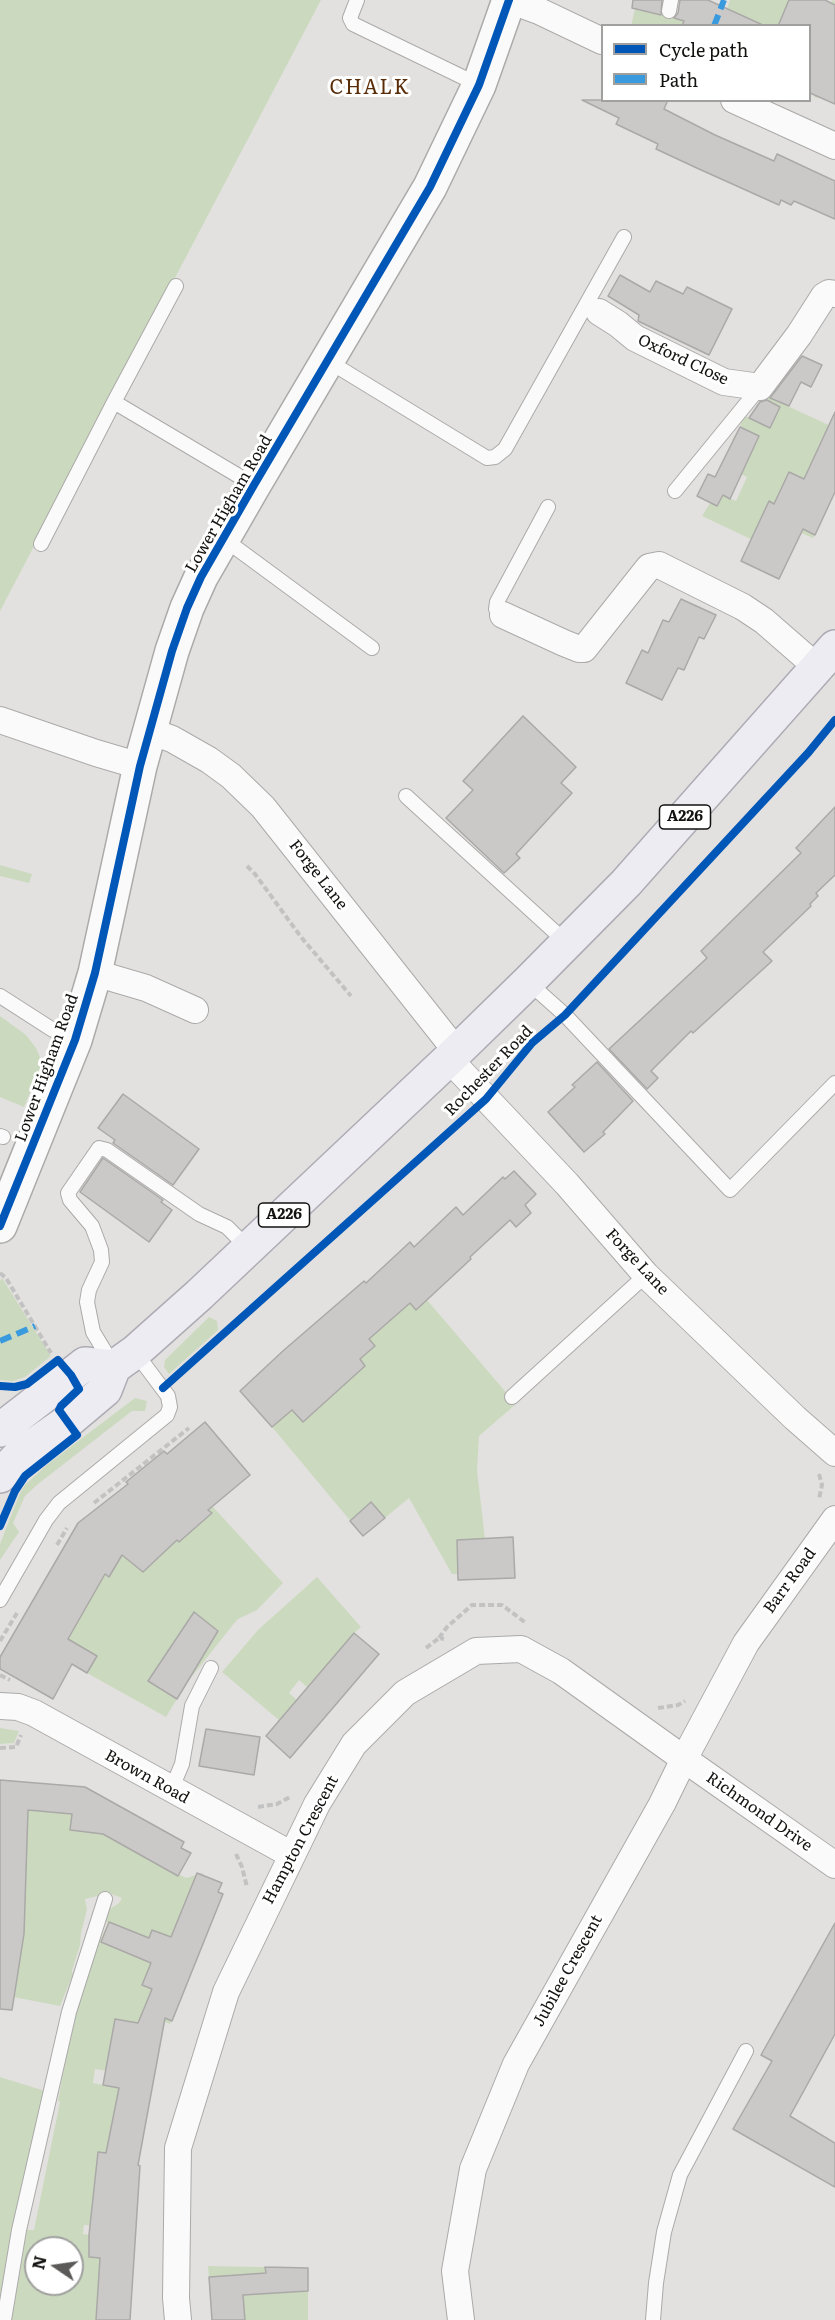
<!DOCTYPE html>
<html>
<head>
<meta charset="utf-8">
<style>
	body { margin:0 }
	#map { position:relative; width:835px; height:2320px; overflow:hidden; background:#e3e1df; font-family:Literata,serif }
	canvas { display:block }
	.legend { position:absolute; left:601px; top:24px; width:210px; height:78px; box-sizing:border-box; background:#fff; border:2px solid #a0a09f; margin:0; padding:8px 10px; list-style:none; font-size:18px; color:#121210 }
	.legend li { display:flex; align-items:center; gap:12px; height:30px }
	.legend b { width:30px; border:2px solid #a0a09f }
	.north { position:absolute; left:24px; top:2236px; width:60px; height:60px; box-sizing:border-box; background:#fff; border:2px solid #a0a09f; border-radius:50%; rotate:283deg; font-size:16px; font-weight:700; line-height:24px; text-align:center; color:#121210 }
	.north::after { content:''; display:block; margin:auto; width:21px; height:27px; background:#5b5a58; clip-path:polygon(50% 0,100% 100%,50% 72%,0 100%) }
</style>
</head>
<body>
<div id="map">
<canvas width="835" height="2320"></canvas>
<ul class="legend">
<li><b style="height:8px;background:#0057b8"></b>Cycle path</li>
<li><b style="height:8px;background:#3a9ade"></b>Path</li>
</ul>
<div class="north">N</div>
</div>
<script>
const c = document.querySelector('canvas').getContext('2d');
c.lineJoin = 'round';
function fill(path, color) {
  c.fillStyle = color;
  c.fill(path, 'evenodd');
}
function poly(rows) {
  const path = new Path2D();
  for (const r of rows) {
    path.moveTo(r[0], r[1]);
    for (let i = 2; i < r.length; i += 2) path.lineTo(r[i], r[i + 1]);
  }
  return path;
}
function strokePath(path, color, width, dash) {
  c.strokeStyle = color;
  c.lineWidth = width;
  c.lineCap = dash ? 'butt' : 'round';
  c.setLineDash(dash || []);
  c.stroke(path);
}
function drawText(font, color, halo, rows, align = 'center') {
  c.font = font + ' Literata,serif';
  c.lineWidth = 6;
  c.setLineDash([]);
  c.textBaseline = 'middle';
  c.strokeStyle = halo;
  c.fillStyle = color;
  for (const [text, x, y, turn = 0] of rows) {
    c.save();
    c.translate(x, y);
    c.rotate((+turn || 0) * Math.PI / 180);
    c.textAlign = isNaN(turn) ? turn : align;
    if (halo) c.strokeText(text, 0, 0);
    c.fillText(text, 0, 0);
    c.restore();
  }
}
fill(poly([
	[0,0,321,0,0,611],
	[730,0,800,0,825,15,832,0,835,1,835,74,818,98,814,97,833,56,810,45,810,26,748,25,738,14,729,9,726,11],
	[635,9,682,18,685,19,682,25,631,26],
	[766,396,835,428,835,439,824,435,817,449,832,456,834,493,789,472,779,492,778,517,815,535,813,538,801,533,761,544,702,516,710,503,717,506,723,495,736,501,747,477,741,474,753,449,732,440,740,427,743,415,770,428,780,407,765,399],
	[0,865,32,874,29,883,0,876],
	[0,1016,26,1035,36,1048,41,1060,40,1069,24,1107,0,1097],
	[2,1278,51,1356,25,1377,13,1381,0,1380,0,1281],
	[427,1300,516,1404,479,1436,477,1470,485,1539,457,1540,458,1574,452,1574,409,1498,363,1536,272,1427,292,1410,329,1399,339,1389,354,1345,364,1356,375,1346,366,1335,410,1303,417,1310],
	[209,1317,217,1321,218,1330,169,1374,164,1367,165,1360],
	[135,1398,147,1401,145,1411,132,1411,38,1484,25,1496,13,1523,19,1532,0,1560,0,1544,20,1493,25,1485,48,1464],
	[203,1496,283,1583,257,1610,238,1619,232,1626,186,1684,166,1717,87,1673,97,1656,64,1637,87,1606,75,1599,95,1568,109,1576,112,1543,127,1559,143,1572,163,1554],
	[317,1577,361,1627,354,1633,307,1687,299,1680,289,1693,297,1700,280,1721,222,1672,258,1630],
	[0,1728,19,1731,14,1743,0,1744],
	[102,1796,107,1799,91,1827,186,1878,203,1873,203,1875,201,1879,195,1877,171,1937,152,1930,149,1938,155,1979,146,1975,142,1984,152,1989,143,2009,172,2021,170,2024,165,2022,163,2027,116,2019,112,2040,121,2073,95,2069,93,2083,119,2088,106,2153,99,2152,97,2161,103,2226,84,2225,83,2234,90,2235,89,2257,100,2258,97,2306,121,2307,116,2320,10,2320,27,2230,34,2230,60,2102,58,2101,71,2030,89,1965,108,1923,105,1921,110,1909,119,1903,122,1898,109,1893,85,1899,87,1909,81,1933,80,1945,72,1971,73,1974,60,2006,3,1995,23,1810,72,1814,71,1830,81,1831],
	[36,2248,72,2248,72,2284,36,2284],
	[0,2077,45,2091,12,2228,0,2302],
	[208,2266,308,2268,308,2320,245,2320,243,2295,252,2274,209,2277]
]), '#cbdabf');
const building = poly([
	[633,0,662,0,661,15,632,8,633,0],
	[680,0,708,0,765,26,682,26,684,21,674,18,678,13,680,0],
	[789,0,825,0,835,5,835,104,810,93,810,26,778,26,789,0],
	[582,100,668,100,664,109,715,135,774,161,777,154,835,181,835,219,794,201,791,205,781,200,779,205,699,169,656,149,658,144,616,124,619,118,582,100],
	[620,275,650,292,656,281,683,294,687,287,732,309,709,355,638,321,639,315,608,296,620,275],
	[802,356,822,365,811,387,801,382,789,406,770,398,802,356],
	[767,400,780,407,770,428,749,418,760,402,767,400],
	[835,412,835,492,815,535,803,529,779,579,741,561,769,501,774,504,789,472,804,479,835,412],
	[740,427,759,436,730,499,723,495,717,506,697,496,708,474,715,477,740,427],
	[681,599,716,615,704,639,699,637,684,670,678,668,662,700,626,683,642,650,648,653,663,620,669,622,681,599],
	[523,716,576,767,561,783,572,793,516,854,520,858,504,873,446,818,473,790,463,781,523,716],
	[835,807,835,875,816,893,818,896,810,904,811,906,763,952,772,961,693,1033,691,1031,651,1071,658,1078,647,1089,609,1049,707,958,701,951,801,853,796,848,835,807],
	[597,1062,633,1101,603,1132,605,1134,584,1152,548,1112,575,1087,572,1085,597,1062],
	[123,1094,199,1149,173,1185,113,1143,115,1140,98,1128,123,1094],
	[103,1158,163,1200,161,1202,172,1210,149,1242,80,1192,103,1158],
	[514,1171,536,1194,525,1205,531,1213,516,1227,510,1220,470,1257,471,1259,416,1310,410,1303,369,1339,375,1346,360,1359,365,1366,303,1422,292,1410,272,1427,240,1391,284,1350,364,1281,366,1283,410,1242,414,1247,456,1207,463,1215,503,1177,505,1179,514,1171],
	[205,1422,250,1475,208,1510,212,1513,179,1542,177,1540,143,1572,122,1555,109,1577,105,1574,68,1639,97,1656,87,1673,72,1664,53,1699,0,1669,0,1657,78,1523,128,1484,126,1482,164,1451,167,1454,205,1422],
	[371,1502,385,1518,363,1536,350,1521,371,1502],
	[513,1537,515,1578,458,1580,457,1540,513,1537],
	[194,1612,218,1631,177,1699,148,1681,194,1612],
	[354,1633,379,1654,290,1758,266,1736,354,1633],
	[206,1729,260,1737,254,1775,199,1766,206,1729],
	[0,1780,85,1787,184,1842,181,1848,191,1853,178,1876,103,1834,70,1830,72,1814,28,1810,24,1934,12,2010,0,2009,0,1780],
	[197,1873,222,1883,218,1892,223,1894,172,2021,165,2018,138,2165,140,2166,130,2320,96,2320,100,2258,89,2257,89,2235,98,2152,106,2153,119,2088,103,2085,115,2019,138,2023,152,1989,142,1985,151,1963,101,1942,109,1922,149,1938,152,1930,171,1937,197,1873],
	[835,1923,835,2034,790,2116,835,2143,835,2187,733,2129,772,2061,761,2055,835,1923],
	[265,2267,308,2268,308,2291,243,2295,245,2320,212,2320,209,2277,266,2273,265,2267]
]);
fill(building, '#cbc9c8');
strokePath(building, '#aaa9a7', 1.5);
const service = poly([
	[357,0,350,18,353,24,479,85],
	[669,11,671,0],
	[328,361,487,458,495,457,505,449,624,237],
	[114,402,254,485],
	[675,491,760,387],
	[224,539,372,648],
	[41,544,114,402,176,286],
	[503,615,496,609,497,602,548,507],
	[406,796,567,943],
	[528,982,565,1015,730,1190,835,1083],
	[0,996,53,1030,75,1040],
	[0,1136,3,1137],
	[113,1365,93,1332,87,1302,89,1290,102,1262,101,1250,92,1226,70,1200,68,1193,99,1148,107,1150,199,1214,227,1227,248,1248],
	[512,1397,646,1275],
	[0,1600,46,1520,59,1503,167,1415,170,1407,168,1396,135,1352],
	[171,1790,182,1764,192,1706,211,1668],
	[4,2320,19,2230,69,2012,105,1899],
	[653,2320,656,2283,664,2232,680,2175,746,2051]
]);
const minor = poly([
	[509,0,539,11,602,41],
	[734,100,835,146],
	[599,312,618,324,635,338,724,382,760,387,799,335,824,296,829,293,835,294],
	[503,615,564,643,579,649,584,649,649,567,659,565,743,607,764,621,818,668],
	[0,720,96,753,140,766],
	[150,731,172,739,209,760,231,776,263,807,457,1052],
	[95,973,146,988,195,1010],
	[449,1059,567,1184,646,1275,795,1418,835,1453],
	[0,1706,18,1707,34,1713,292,1855],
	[178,2320,176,2298,178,2148,226,1992,317,1804,354,1744,405,1693,476,1651,521,1649,561,1671,684,1759,835,1865],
	[461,2320,455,2271,473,2169,516,2064,662,1804,684,1759,746,1643,835,1519]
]);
const tertiary = poly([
	[0,1226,75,1040,95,973,140,766,172,651,187,608,201,577,254,485,430,187,479,85,509,0]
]);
const primary = poly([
	[0,1430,85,1364,114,1367],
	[0,1476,20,1455,67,1422,105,1390,114,1367,135,1352,199,1295,449,1059,528,982,626,883,835,647]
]);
strokePath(service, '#abaaa9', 16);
strokePath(minor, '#abaaa9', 28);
strokePath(tertiary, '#abaaa9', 36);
strokePath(primary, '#adabb4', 36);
strokePath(poly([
	[247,866,255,874,301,937,351,996],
	[520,1030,532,1043],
	[0,1273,6,1278,51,1353],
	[819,1474,822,1485,819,1499],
	[94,1503,189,1428],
	[57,1545,67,1528],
	[439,1638,447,1627,472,1605,502,1605,526,1623],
	[0,1641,17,1613],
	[426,1648,439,1638,444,1639],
	[0,1675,10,1680],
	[658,1708,678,1705,685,1701],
	[0,1748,16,1747,21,1735],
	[258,1807,277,1804,290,1797],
	[236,1854,242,1867,247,1887]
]), '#c3c2c2', 4, [6, 3]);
strokePath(service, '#fbfafa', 14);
strokePath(minor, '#fbfafa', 26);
strokePath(tertiary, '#fbfafa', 33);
strokePath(primary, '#edecf2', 33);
strokePath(poly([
	[714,26,724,0],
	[0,1341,35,1326]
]), '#3a9ade', 6, [12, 6]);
strokePath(poly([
	[0,1226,75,1040,95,973,140,766,172,651,187,608,201,577,254,485,430,187,479,85,509,0],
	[0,1386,15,1387,27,1384,58,1360,71,1375,79,1389,61,1406,59,1410,77,1435,25,1476,15,1491,0,1526],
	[163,1388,486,1099,532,1043,565,1015,808,753,835,720]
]), '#0057b8', 8);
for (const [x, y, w] of [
	[685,817,51],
	[284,1215,51]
]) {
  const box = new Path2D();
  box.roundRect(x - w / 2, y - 12, w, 24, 4.5);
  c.fillStyle = '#fff';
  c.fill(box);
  strokePath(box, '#121210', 1.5);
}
drawText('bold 15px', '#121210', null, [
	["A226",685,817],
	["A226",284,1215]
]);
drawText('16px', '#121210', '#fff', [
	["Oxford Close",683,360,25],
	["Lower Higham Road",229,504,-60],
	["Forge Lane",318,875,52],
	["Lower Higham Road",47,1068,-70],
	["Rochester Road",489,1071,-46],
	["Forge Lane",637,1262,47],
	["Barr Road",790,1581,-54],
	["Brown Road",147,1777,29],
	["Richmond Drive",759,1812,35],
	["Hampton Crescent",301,1840,-62],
	["Jubilee Crescent",568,1971,-61]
]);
c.letterSpacing = '1.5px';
drawText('20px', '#5a2d09', '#fff', [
	["CHALK",370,88]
]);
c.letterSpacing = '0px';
</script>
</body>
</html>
